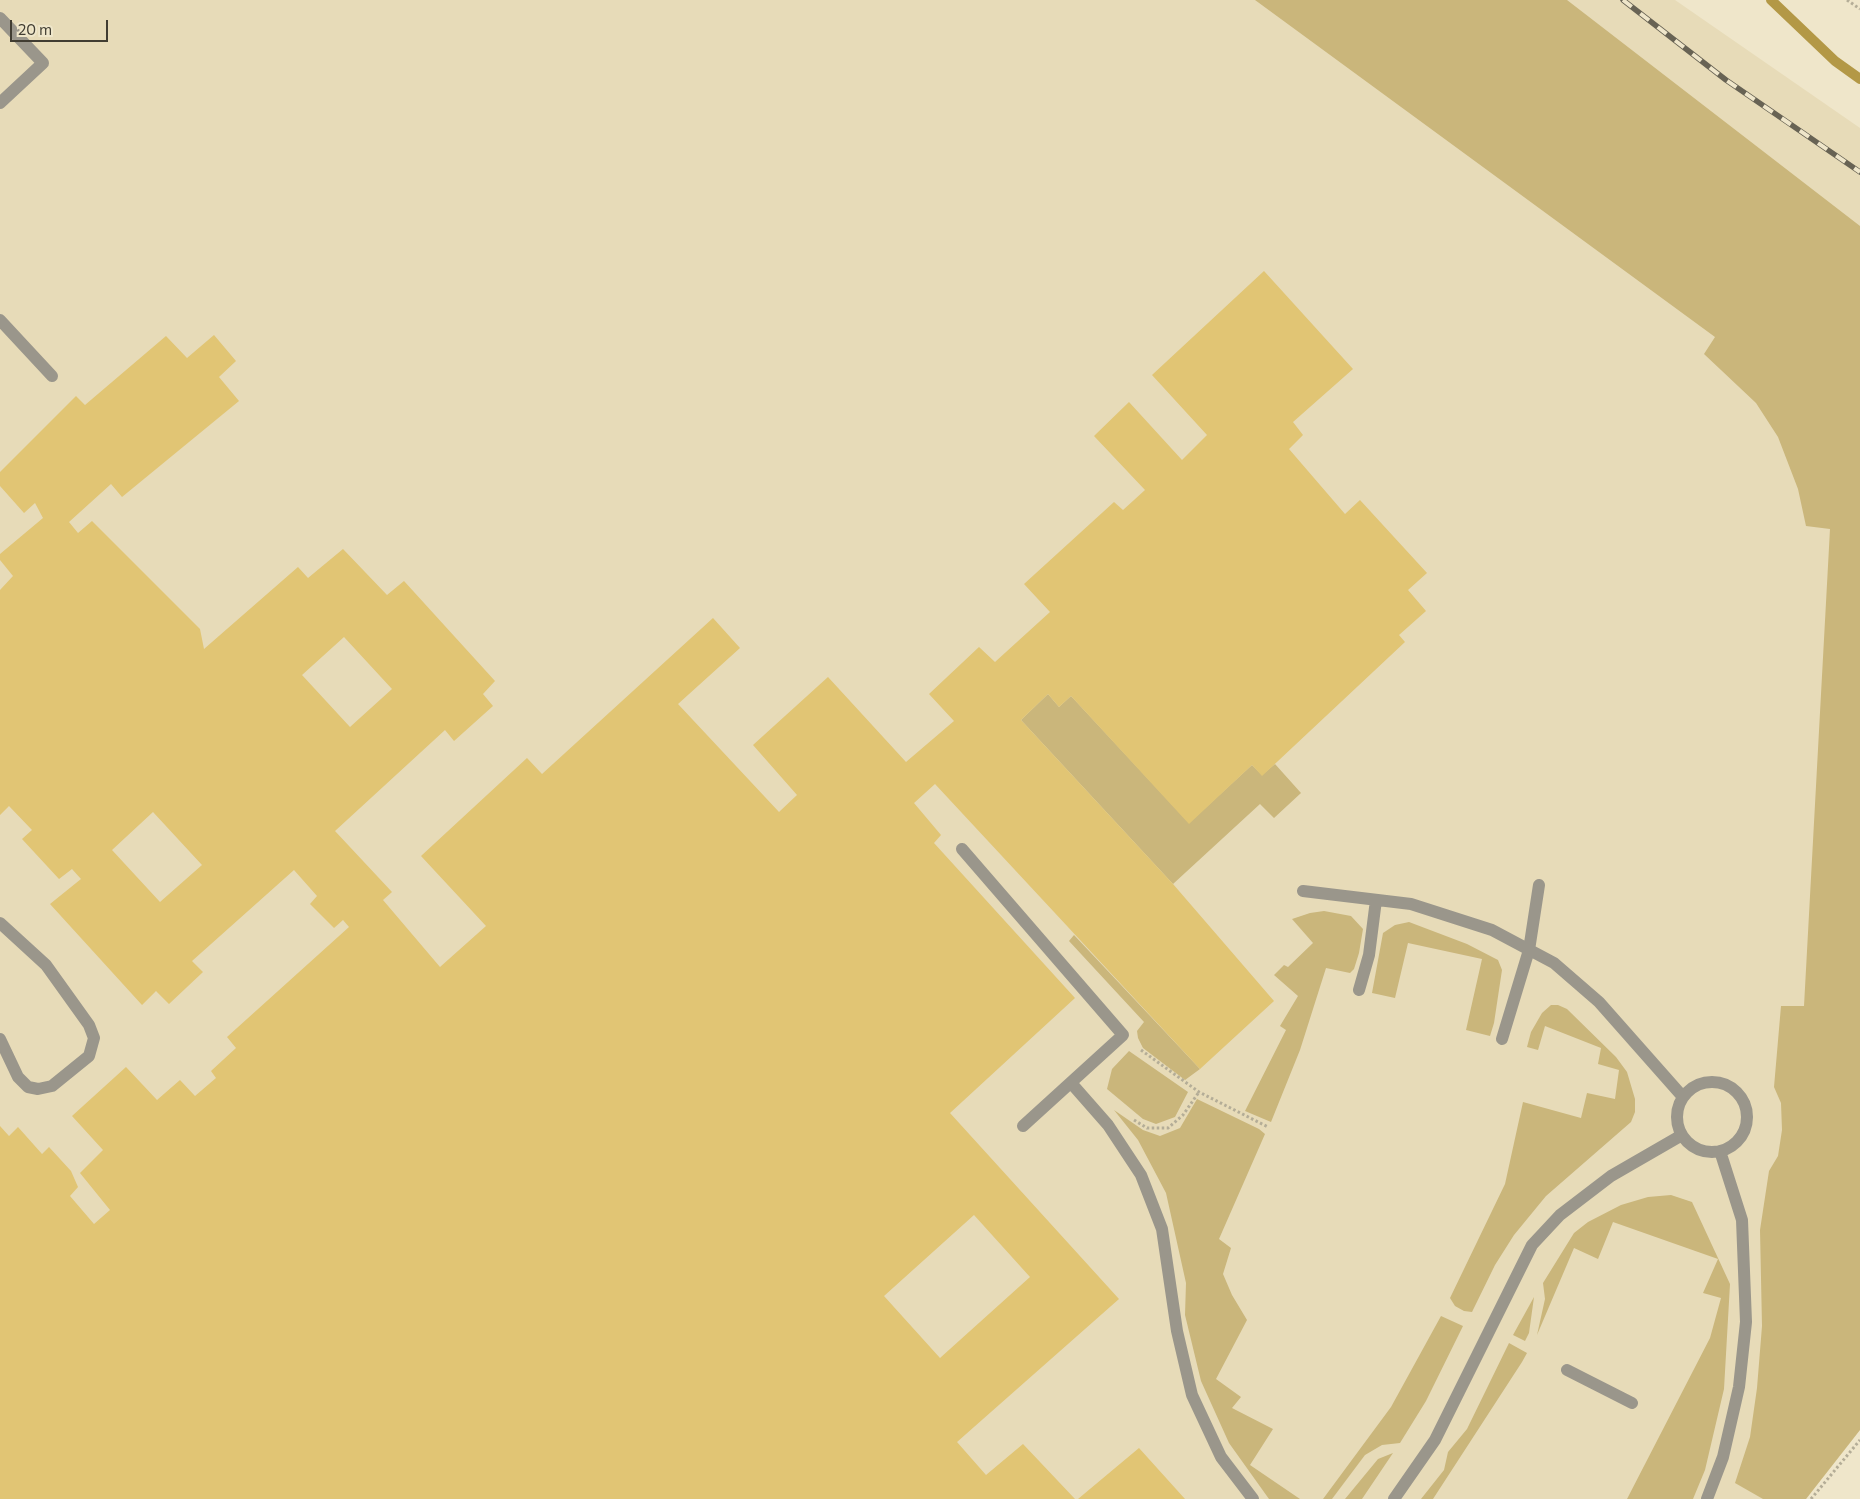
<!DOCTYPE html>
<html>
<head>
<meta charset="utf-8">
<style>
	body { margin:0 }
	#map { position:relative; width:1860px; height:1499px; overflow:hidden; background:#efe6ca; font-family:Commissioner,sans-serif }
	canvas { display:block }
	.scale { position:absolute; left:10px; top:20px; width:98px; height:22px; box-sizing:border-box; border:2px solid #413d32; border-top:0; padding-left:6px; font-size:15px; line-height:18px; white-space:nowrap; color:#413d32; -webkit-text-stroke:4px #efe6ca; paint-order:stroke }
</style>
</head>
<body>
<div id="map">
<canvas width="1860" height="1499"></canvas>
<div class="scale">20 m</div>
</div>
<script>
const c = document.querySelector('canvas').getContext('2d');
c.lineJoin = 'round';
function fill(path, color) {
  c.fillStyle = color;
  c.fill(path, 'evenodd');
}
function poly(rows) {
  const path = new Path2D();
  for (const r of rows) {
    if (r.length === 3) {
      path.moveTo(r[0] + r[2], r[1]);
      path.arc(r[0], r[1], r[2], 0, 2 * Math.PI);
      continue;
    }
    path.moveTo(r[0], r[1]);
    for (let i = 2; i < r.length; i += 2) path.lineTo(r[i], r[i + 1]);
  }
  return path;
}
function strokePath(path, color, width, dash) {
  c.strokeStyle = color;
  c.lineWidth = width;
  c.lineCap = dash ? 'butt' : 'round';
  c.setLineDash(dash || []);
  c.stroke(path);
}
fill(poly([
	[0,0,1675,0,1860,128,1860,1430,1806,1499,0,1499]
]), '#e7dbb8');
fill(poly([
	[1255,0,1567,0,1860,226,1860,1430,1806,1499,1763,1499,1735,1483,1750,1437,1757,1388,1762,1326,1760,1230,1769,1171,1778,1156,1782,1130,1781,1103,1774,1087,1781,1006,1804,1006,1830,529,1806,526,1798,489,1778,437,1756,403,1704,354,1715,337],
	[1048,694,1059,707,1071,696,1189,823,1252,765,1262,775,1275,764,1301,793,1274,818,1260,804,1173,884,1021,720],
	[1324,911,1351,916,1363,929,1359,953,1354,969,1350,973,1326,968,1300,1050,1271,1122,1245,1111,1286,1030,1280,1026,1298,996,1274,975,1284,965,1288,967,1313,943,1292,919,1310,913],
	[1409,922,1467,944,1498,960,1502,970,1494,1023,1490,1036,1466,1030,1482,959,1408,943,1395,998,1372,993,1383,933,1395,925],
	[1074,935,1200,1069,1185,1080,1143,1048,1138,1038,1137,1031,1144,1022,1069,941],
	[1551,1005,1558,1005,1567,1009,1616,1057,1627,1072,1635,1099,1635,1112,1631,1122,1546,1196,1514,1235,1495,1265,1472,1312,1464,1311,1455,1306,1450,1298,1505,1184,1523,1102,1581,1118,1587,1093,1615,1099,1619,1070,1598,1064,1601,1048,1545,1026,1538,1050,1527,1047,1531,1032,1542,1013],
	[1129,1051,1188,1092,1175,1117,1156,1124,1143,1119,1107,1089,1112,1069],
	[1197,1099,1259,1129,1265,1134,1219,1239,1231,1248,1223,1274,1232,1295,1247,1320,1216,1379,1241,1397,1232,1408,1273,1429,1250,1465,1300,1499,1269,1499,1229,1443,1201,1381,1185,1315,1186,1283,1166,1193,1138,1140,1114,1110,1143,1130,1160,1136,1180,1128],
	[1671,1195,1692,1202,1730,1284,1724,1389,1705,1470,1693,1499,1627,1499,1710,1338,1721,1298,1703,1293,1718,1259,1613,1222,1598,1259,1574,1248,1537,1335,1545,1299,1543,1283,1574,1233,1588,1222,1621,1205,1648,1197],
	[1534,1297,1529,1333,1525,1341,1513,1335],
	[1441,1316,1463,1326,1426,1401,1400,1443,1382,1445,1365,1455,1332,1499,1323,1499,1391,1407],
	[1509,1343,1527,1353,1522,1362,1433,1499,1421,1499,1444,1470,1448,1452,1467,1429],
	[1393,1453,1362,1499,1345,1499,1378,1459]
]), '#cab67b');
strokePath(poly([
	[1771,0,1835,61,1860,79]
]), '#b39846', 10);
fill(poly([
	[1264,271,1353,369,1293,422,1303,435,1289,449,1345,514,1360,500,1427,573,1408,590,1426,611,1399,635,1405,642,1262,776,1252,765,1189,824,1071,696,1059,707,1048,694,1021,720,1173,884,1274,1001,1200,1069,935,784,914,803,941,835,934,843,1075,998,950,1113,1119,1299,957,1442,986,1475,1023,1444,1075,1499,0,1499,0,1126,9,1136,18,1127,42,1154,49,1147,71,1171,78,1187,70,1196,94,1224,110,1210,80,1173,103,1150,72,1116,126,1067,157,1100,180,1080,195,1096,216,1078,211,1071,236,1048,227,1037,349,927,343,920,334,928,310,904,317,896,294,870,192,961,203,972,169,1004,156,991,142,1005,50,904,81,879,72,869,59,879,22,839,32,830,9,806,0,815,0,590,13,576,0,560,0,554,43,518,35,503,24,513,0,486,0,472,76,396,85,405,166,336,187,358,214,335,236,361,219,377,239,401,122,497,111,484,69,522,78,533,92,521,200,629,204,649,298,567,308,578,343,549,387,595,404,581,495,681,483,694,493,706,454,741,445,730,335,831,392,892,383,900,440,967,486,926,421,856,527,758,542,774,713,618,740,648,678,704,779,812,797,795,753,745,828,677,906,762,954,721,929,694,979,647,995,662,1050,612,1024,584,1114,502,1123,510,1145,490,1094,436,1129,402,1182,460,1207,435,1152,375],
	[344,637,392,689,350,727,302,675],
	[153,812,202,865,160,902,112,850],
	[974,1215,1030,1277,940,1358,884,1296],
	[1139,1448,1185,1499,1078,1499]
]), '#e1c574');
strokePath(poly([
	[1847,0,1860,9],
	[1141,1050,1199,1092,1268,1127],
	[1134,1120,1147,1128,1168,1128,1183,1115,1199,1092],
	[1811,1499,1860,1440]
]), '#b4ad97', 3, [2.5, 2.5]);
strokePath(poly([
	[0,18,43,63,0,103],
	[0,320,52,376],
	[962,849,1123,1035,1023,1126],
	[1303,891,1411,904,1492,930,1554,963,1599,1002,1683,1097],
	[0,923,46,965,89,1025,94,1038,89,1056,52,1086,38,1089,28,1087,18,1077,0,1039],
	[1359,990,1369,955,1376,900],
	[1502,1039,1529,950,1539,885],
	[1712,1117,35],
	[1072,1084,1108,1125,1141,1175,1162,1229,1177,1331,1192,1395,1221,1457,1253,1499],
	[1567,1370,1632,1403],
	[1394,1499,1435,1440,1532,1245,1560,1215,1611,1176,1682,1135],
	[1707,1499,1723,1457,1739,1387,1746,1322,1742,1220,1720,1151]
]), '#9a968b', 12);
const rail = poly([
	[1623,0,1726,80,1860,172]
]);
strokePath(rail, '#686354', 5.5);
strokePath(rail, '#efe6ca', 4, [11]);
</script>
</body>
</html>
